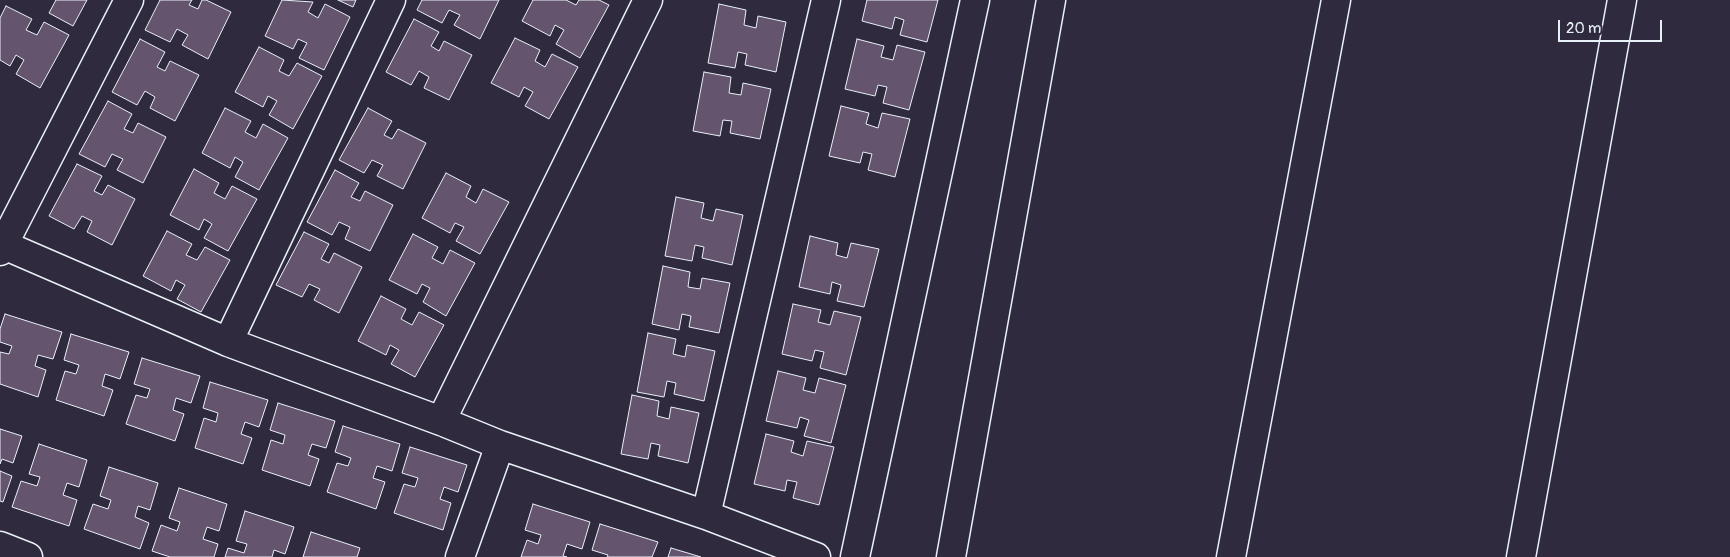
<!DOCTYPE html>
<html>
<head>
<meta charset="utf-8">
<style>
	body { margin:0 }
	#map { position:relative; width:1730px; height:557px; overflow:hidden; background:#2f2a3d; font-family:Pangolin,sans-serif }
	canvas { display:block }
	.scale { position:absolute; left:1558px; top:20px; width:104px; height:22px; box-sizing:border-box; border:2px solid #e8f1f8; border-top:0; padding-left:6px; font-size:15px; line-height:18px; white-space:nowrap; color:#e8f1f8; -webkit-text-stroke:4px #2f2a3d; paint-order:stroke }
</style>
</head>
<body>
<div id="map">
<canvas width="1730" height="557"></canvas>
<div class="scale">20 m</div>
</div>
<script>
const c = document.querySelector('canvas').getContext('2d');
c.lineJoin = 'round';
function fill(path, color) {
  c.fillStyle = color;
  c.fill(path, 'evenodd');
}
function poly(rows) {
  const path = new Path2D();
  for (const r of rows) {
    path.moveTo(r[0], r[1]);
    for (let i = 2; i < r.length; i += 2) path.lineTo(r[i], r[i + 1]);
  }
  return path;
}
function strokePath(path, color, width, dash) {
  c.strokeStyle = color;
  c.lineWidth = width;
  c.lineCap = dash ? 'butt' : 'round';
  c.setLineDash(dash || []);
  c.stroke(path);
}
const building = poly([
	[56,0,87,0,73,26,49,13,56,0],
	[160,0,192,0,189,5,198,9,202,0,206,0,231,12,208,59,182,45,188,35,177,29,170,42,145,30,160,0],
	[282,0,313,2,308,12,318,18,325,4,350,17,324,70,299,58,307,43,298,39,293,49,265,36,282,0],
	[338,0,356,0,353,7,338,0],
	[422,0,499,0,480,39,454,25,460,15,449,10,442,23,417,10,422,0],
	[533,0,566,0,576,5,579,0,599,0,609,5,580,58,556,44,564,30,555,25,550,36,522,21,533,0],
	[867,0,938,0,927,42,900,35,904,20,895,17,892,29,862,21,867,0],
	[719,4,746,10,744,25,756,28,758,16,786,22,776,72,745,65,747,54,738,52,735,68,708,63,719,4],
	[6,6,32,19,26,30,37,35,44,22,69,35,40,88,16,74,24,60,16,55,10,66,0,60,0,18,6,6],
	[414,19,439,32,431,46,439,51,444,41,472,55,449,100,424,88,429,77,419,71,411,85,386,72,414,19],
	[515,38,540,50,535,61,545,67,552,54,578,67,549,119,525,106,533,92,524,87,519,97,491,83,515,38],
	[140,39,165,52,157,67,165,71,170,61,199,75,175,121,150,108,155,97,145,91,137,105,112,92,140,39],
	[857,39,884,46,881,57,893,60,897,45,925,52,909,110,883,103,887,87,878,85,875,96,845,89,857,39],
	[259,47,284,60,279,71,289,76,297,63,322,76,293,129,269,115,277,101,268,96,263,107,235,92,259,47],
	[704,72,731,77,729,93,741,95,743,83,771,89,760,139,730,133,732,121,723,120,720,136,693,131,704,72],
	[108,101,132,114,124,129,133,133,138,123,166,137,143,183,117,170,123,159,112,154,105,167,79,154,108,101],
	[841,106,869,113,866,124,878,128,882,113,910,119,895,177,868,170,872,154,863,152,860,163,829,156,841,106],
	[225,108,251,121,245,132,256,138,263,124,288,138,259,190,235,177,243,162,235,157,230,168,202,153,225,108],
	[368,108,392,121,384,135,392,139,398,129,426,143,403,189,377,176,383,165,372,160,364,173,339,160,368,108],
	[77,164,102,176,94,191,102,195,108,185,135,199,112,245,87,232,92,221,82,216,74,229,49,216,77,164],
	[194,169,219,183,214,193,225,199,232,186,257,199,228,251,204,238,212,224,204,219,199,230,170,215,194,169],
	[335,170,359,183,351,197,360,201,365,191,393,205,370,251,345,239,350,227,339,222,332,235,307,222,335,170],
	[446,173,471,186,466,197,476,203,483,189,509,202,480,254,456,241,464,227,455,223,450,233,422,218,446,173],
	[676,197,704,203,701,218,713,221,716,209,743,215,732,265,702,258,704,247,695,245,692,261,665,256,676,197],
	[167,231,192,244,186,255,197,260,205,247,230,260,201,312,177,299,185,285,176,280,171,291,143,276,167,231],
	[304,232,329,244,321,259,329,263,334,253,362,267,339,313,314,300,320,289,309,284,302,297,276,285,304,232],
	[413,234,438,247,432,258,443,264,450,250,475,263,446,316,423,302,430,288,422,284,417,294,389,280,413,234],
	[810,236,838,243,836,255,847,258,851,243,879,249,864,307,837,301,841,285,832,282,830,294,799,287,810,236],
	[663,266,690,272,688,287,700,289,702,278,730,283,719,333,689,327,691,316,682,314,679,330,652,324,663,266],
	[381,296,406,309,401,319,412,325,419,312,444,325,415,377,391,364,399,350,390,345,386,355,358,341,381,296],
	[793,304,821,310,818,322,830,325,834,311,861,317,846,375,820,368,824,352,815,350,812,361,782,354,793,304],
	[5,314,62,332,53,359,38,355,35,366,46,370,38,397,0,384,0,352,9,354,12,346,0,342,0,329,5,314],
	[648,333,676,339,673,354,685,357,687,345,715,351,704,401,674,394,676,383,667,381,664,397,637,392,648,333],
	[71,334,129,352,120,379,105,374,102,386,113,390,104,416,56,400,65,371,76,374,79,365,64,360,71,334],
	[142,358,200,376,191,403,176,398,173,410,184,414,175,441,126,424,136,395,147,398,150,389,134,384,142,358],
	[778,371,806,378,803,390,815,393,819,378,846,385,831,443,804,436,809,420,800,417,797,428,766,421,778,371],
	[210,382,268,400,259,427,245,422,241,434,252,438,243,464,195,448,204,418,216,422,218,413,203,408,210,382],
	[632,395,659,401,657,416,669,419,671,407,699,413,688,463,658,456,660,445,651,443,648,459,621,454,632,395],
	[278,403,335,421,326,448,312,444,308,455,319,459,310,486,262,470,271,440,283,444,285,435,270,430,278,403],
	[343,426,400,444,392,471,377,466,373,478,385,482,376,509,327,492,337,463,348,466,351,458,335,452,343,426],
	[0,429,22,436,13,463,2,459,0,464,0,429],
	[766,434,794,441,791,452,803,456,807,441,834,447,819,505,793,498,797,482,787,480,785,491,754,484,766,434],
	[39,444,87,460,79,487,67,483,63,495,77,500,69,526,12,507,21,481,37,486,40,477,29,474,39,444],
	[410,447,467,465,458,492,444,487,440,499,451,503,443,530,394,513,404,484,415,487,418,478,402,473,410,447],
	[109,467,158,483,150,510,138,506,135,517,149,523,140,549,84,529,93,504,108,509,111,500,100,496,109,467],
	[0,471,12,476,3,502,0,501,0,471],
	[179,488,227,504,219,531,207,527,203,539,218,544,214,557,170,557,152,551,161,525,177,531,180,522,169,518,179,488],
	[533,504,590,522,582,549,567,544,563,556,567,557,521,557,527,540,538,544,541,535,525,530,533,504],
	[245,511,294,527,285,554,274,550,272,557,225,557,228,548,244,553,247,544,236,541,245,511],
	[600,524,658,542,652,557,607,557,608,555,592,550,600,524],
	[311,532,360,548,357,557,303,557,311,532],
	[671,548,701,557,668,557,671,548]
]);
fill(building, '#65546e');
strokePath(building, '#e8f1f8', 1);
const street = poly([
	[4,245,228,342,441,421,500,445,706,515,816,557],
	[0,251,129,0],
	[228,342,391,0],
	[441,421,648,0],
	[706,515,826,0],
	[0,546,28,557],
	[460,557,500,445],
	[855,557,975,0],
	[951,557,1051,0],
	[1231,557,1336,0],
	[1521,557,1622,0]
]);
strokePath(street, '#e8f1f8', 31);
strokePath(street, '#2f2a3d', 28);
</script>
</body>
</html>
